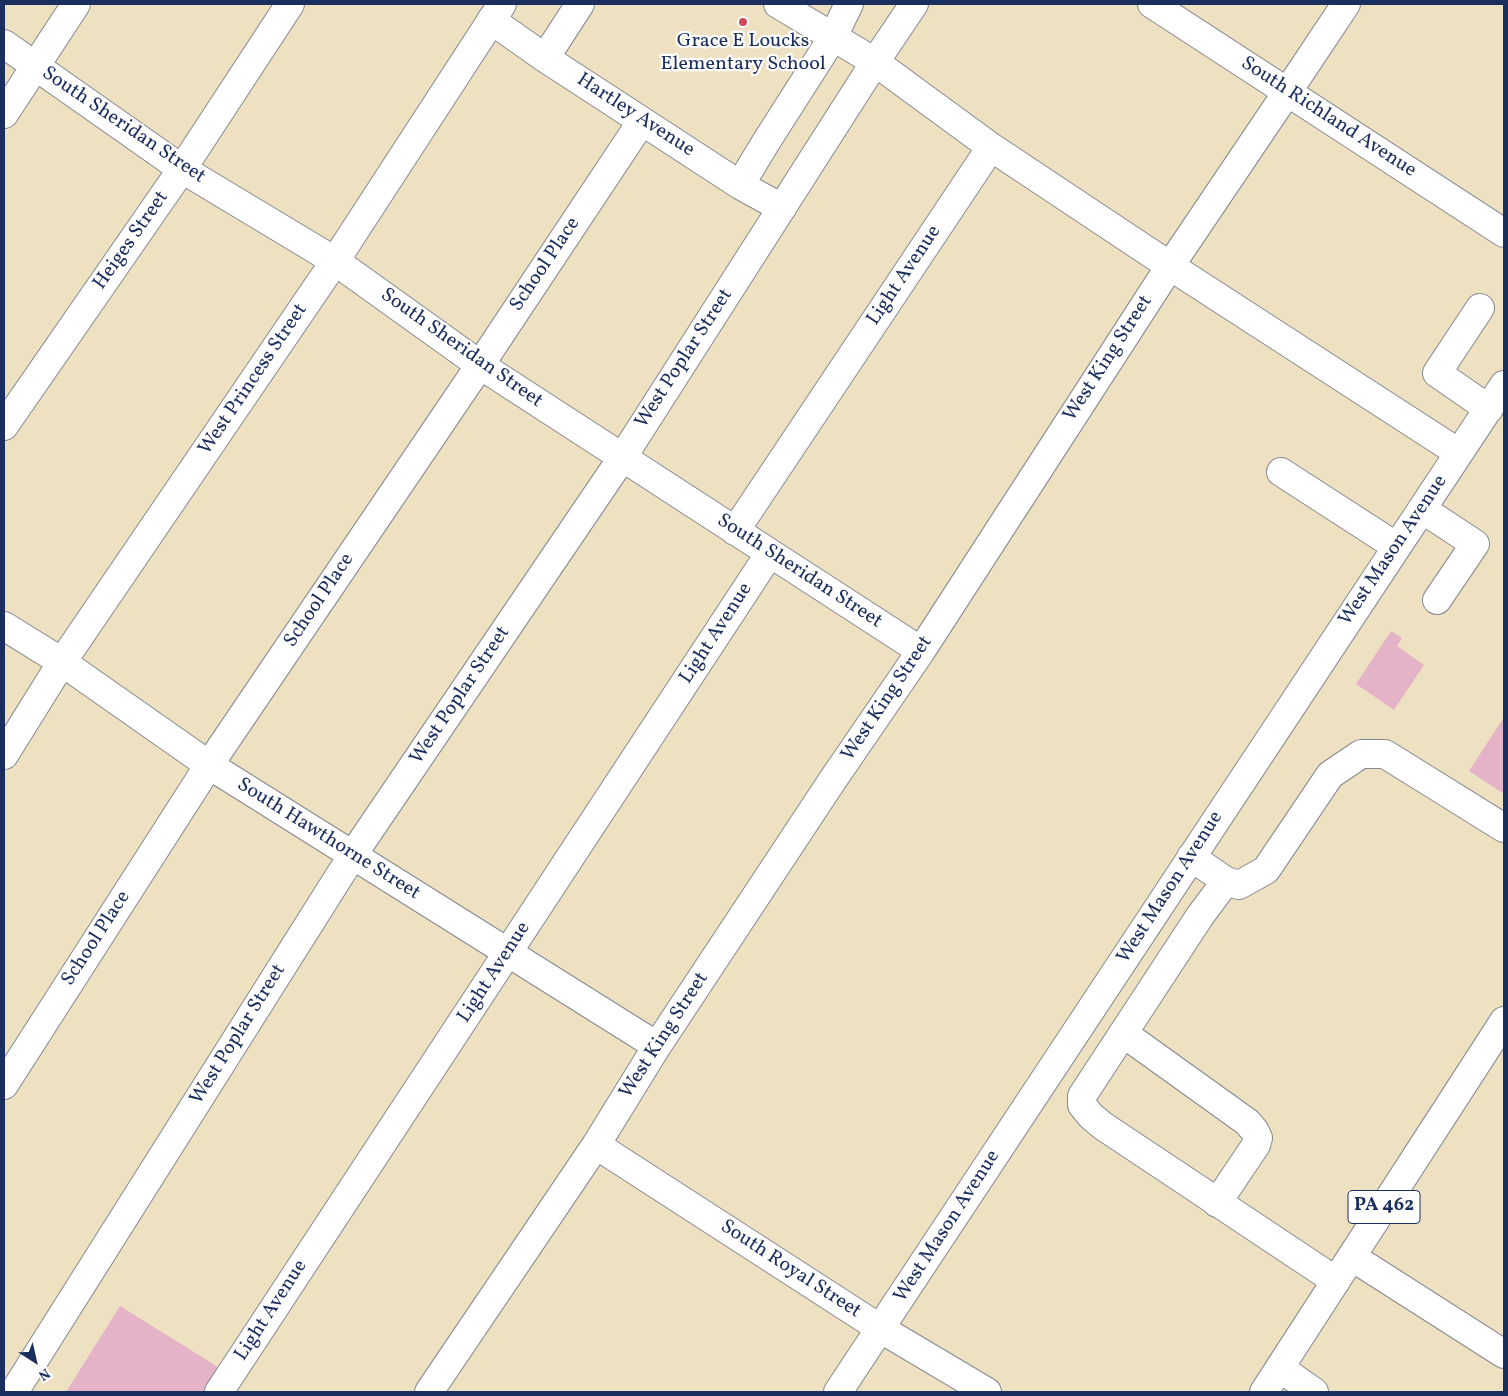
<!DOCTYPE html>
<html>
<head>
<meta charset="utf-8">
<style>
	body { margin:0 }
	#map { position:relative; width:1508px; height:1396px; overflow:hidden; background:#eee1c2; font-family:Vollkorn,serif }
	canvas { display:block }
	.frame { position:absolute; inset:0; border:5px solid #1b2f5e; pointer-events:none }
	.north { position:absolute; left:10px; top:1336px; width:50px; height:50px; -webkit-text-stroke:4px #fff; paint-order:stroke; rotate:145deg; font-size:14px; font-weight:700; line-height:20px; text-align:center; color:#1b2f5e }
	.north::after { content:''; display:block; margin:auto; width:18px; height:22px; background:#1b2f5e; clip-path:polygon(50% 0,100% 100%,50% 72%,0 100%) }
</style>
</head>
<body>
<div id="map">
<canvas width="1508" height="1396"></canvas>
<div class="frame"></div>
<div class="north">N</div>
</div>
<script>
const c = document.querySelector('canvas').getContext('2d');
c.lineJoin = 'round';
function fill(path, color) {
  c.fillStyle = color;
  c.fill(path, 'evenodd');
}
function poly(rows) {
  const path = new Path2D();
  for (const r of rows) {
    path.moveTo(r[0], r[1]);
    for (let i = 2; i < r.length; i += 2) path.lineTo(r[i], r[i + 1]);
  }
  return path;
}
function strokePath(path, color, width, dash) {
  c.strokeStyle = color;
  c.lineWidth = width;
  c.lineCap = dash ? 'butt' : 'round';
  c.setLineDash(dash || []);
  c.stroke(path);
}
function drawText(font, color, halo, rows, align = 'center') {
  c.font = font + ' Vollkorn,serif';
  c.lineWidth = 4.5;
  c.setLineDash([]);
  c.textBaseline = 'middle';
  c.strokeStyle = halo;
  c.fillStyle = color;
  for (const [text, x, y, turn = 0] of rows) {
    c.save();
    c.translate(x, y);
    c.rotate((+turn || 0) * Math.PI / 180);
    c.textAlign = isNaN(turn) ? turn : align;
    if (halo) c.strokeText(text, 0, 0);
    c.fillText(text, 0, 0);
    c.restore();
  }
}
fill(poly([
	[1391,631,1402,638,1397,646,1424,665,1394,710,1356,684],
	[1504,717,1504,794,1469,771],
	[120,1306,218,1367,203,1392,66,1392]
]), '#e4b3c8');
const minor = poly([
	[778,4,875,62,991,147,1170,266,1459,453],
	[491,20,545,58,740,185,782,208],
	[4,44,182,169,335,261,480,365,921,651],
	[545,58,580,4],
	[4,114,76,4],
	[740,185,766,142,833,37,849,4],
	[1480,308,1437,373,1489,409],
	[4,426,182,169,290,4],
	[1281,472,1397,547],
	[1422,509,1475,544,1437,600],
	[735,531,991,147],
	[4,626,62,662,209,765,657,1046],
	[4,755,62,662,335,261,502,4],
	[1191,857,1226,881,1239,885,1266,870,1330,775,1361,754,1385,754,1504,828],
	[1226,881,1200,916,1082,1096,1082,1105,1091,1116,1103,1126,1336,1281],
	[1123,1033,1247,1122,1254,1130,1258,1138,1256,1145,1217,1203],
	[4,1085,209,765,480,365,642,121],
	[596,1145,881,1329,987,1392],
	[1352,1257,1504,1354],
	[1280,1368,1314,1392],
	[14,1392,352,856,622,458,875,62,914,4],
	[219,1392,770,553],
	[429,1392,596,1145,657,1046,832,781,921,651,1170,266,1288,91,1346,4],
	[838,1392,1504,385]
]);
const major = poly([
	[1152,4,1504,233],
	[1264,1392,1504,1021]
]);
strokePath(minor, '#848890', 30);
strokePath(major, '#848890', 30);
strokePath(minor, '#fff', 28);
strokePath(major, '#fff', 28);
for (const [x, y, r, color] of [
	[743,22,5,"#d1495b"]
]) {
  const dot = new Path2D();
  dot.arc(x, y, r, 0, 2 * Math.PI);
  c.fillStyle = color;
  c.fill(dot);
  strokePath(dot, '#fff', 2);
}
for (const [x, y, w] of [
	[1384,1207,72]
]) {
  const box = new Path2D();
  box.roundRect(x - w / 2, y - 16.5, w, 33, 4);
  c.fillStyle = '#fff';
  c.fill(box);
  strokePath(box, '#1b2f5e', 1);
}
drawText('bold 19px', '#1b2f5e', null, [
	["PA 462",1384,1207]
]);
drawText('20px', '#1b2f5e', '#fff', [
	["Grace E Loucks",743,42],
	["Elementary School",743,65]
]);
drawText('20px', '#1b2f5e', '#fff', [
	["Hartley Avenue",635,116,33],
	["South Richland Avenue",1328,118,33],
	["South Sheridan Street",123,126,34],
	["Heiges Street",132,241,-55],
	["School Place",546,265,-56],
	["Light Avenue",905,276,-56],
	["South Sheridan Street",461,349,35],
	["West Poplar Street",685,359,-57],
	["West King Street",1109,359,-57],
	["West Princess Street",254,380,-56],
	["West Mason Avenue",1394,551,-56],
	["South Sheridan Street",799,572,33],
	["School Place",320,601,-56],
	["Light Avenue",717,634,-57],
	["West Poplar Street",461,696,-56],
	["West King Street",888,699,-56],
	["South Hawthorne Street",328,840,32],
	["West Mason Avenue",1171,888,-57],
	["School Place",97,939,-57],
	["Light Avenue",495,973,-57],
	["West Poplar Street",239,1035,-58],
	["West King Street",665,1036,-57],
	["West Mason Avenue",948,1227,-57],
	["South Royal Street",790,1270,33],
	["Light Avenue",272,1311,-57]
]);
</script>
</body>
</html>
